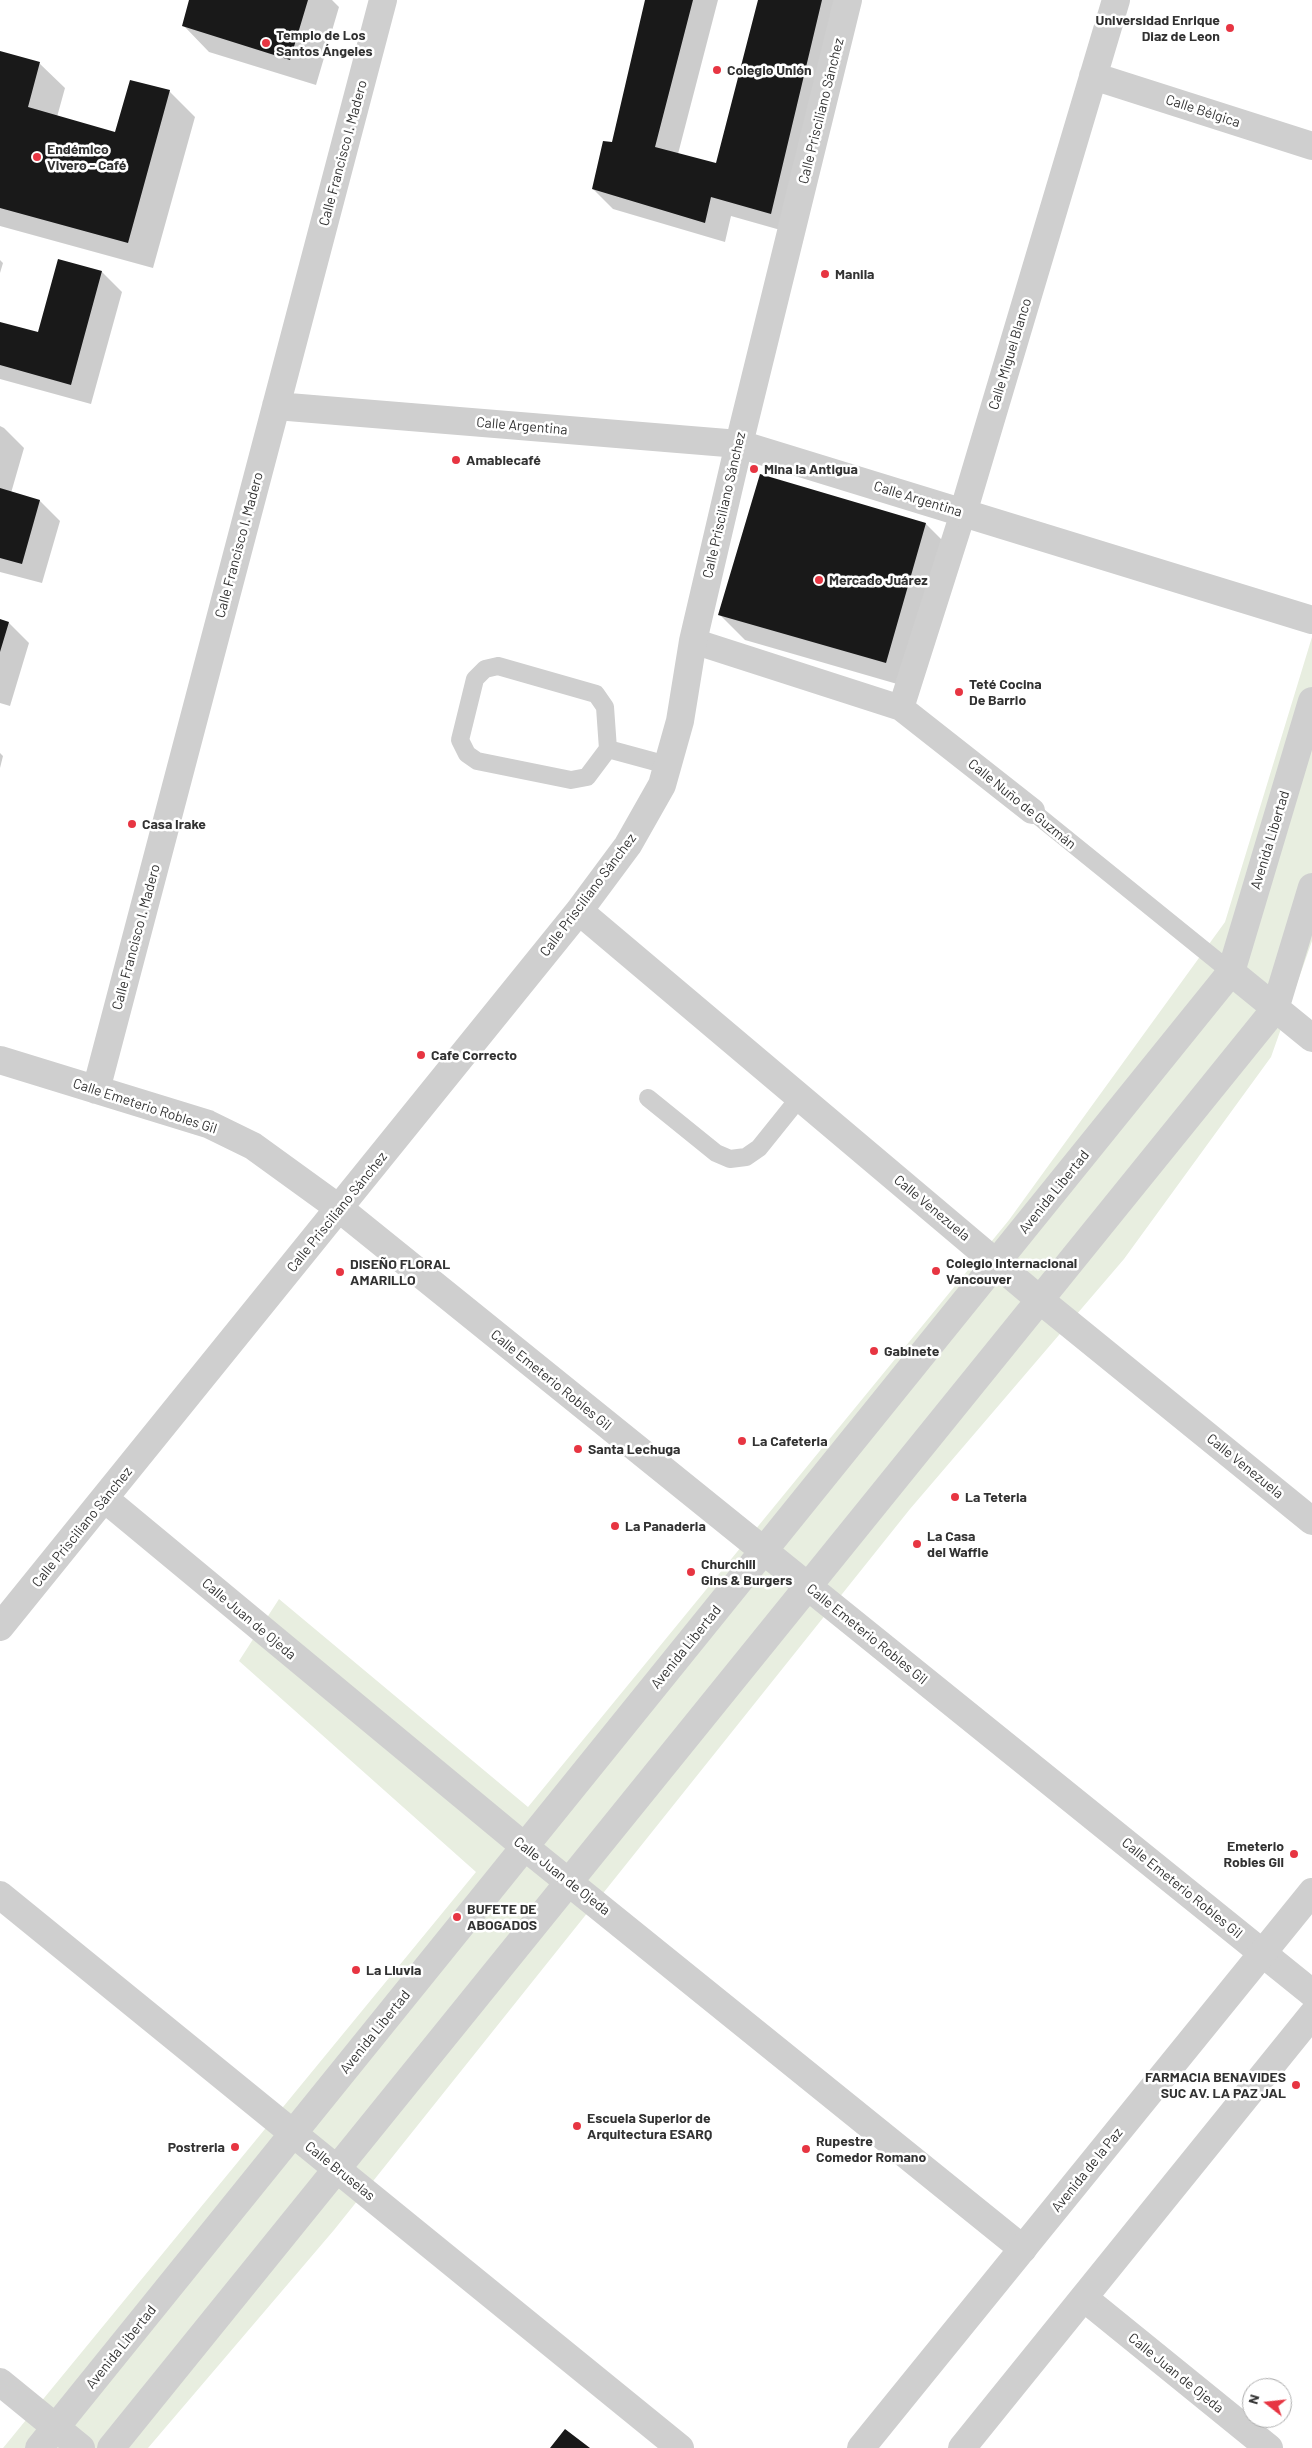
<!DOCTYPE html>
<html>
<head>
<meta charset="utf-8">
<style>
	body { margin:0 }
	#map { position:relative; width:1312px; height:2448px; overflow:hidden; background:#fff; font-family:Barlow,sans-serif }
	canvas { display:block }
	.north { position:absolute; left:1242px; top:2378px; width:50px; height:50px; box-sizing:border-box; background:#fff; border:1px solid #adadad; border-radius:50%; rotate:286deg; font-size:14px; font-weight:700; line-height:20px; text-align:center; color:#323232 }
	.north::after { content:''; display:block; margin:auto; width:18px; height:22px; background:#e73542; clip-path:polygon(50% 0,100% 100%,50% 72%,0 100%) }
</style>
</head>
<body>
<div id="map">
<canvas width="1312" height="2448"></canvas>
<div class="north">N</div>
</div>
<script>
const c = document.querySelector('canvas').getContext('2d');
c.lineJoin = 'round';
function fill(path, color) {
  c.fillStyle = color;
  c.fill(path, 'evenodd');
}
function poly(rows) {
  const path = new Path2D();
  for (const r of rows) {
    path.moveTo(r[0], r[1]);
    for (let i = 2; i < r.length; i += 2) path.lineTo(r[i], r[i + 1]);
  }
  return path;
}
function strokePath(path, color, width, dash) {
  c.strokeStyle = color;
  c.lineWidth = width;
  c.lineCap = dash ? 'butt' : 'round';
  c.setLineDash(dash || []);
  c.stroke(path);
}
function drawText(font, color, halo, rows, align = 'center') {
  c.font = font + ' Barlow,sans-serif';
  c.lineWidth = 5;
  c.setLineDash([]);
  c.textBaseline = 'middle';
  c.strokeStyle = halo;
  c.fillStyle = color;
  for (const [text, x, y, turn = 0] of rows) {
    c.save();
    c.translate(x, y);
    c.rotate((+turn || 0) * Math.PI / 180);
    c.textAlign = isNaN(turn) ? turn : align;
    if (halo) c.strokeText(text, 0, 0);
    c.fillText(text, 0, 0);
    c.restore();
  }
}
fill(poly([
	[1312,637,1312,941,1271,1057,1124,1259,910,1509,334,2230,148,2448,3,2448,476,1872,239,1661,279,1599,528,1807,1009,1220,1225,922]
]), '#e8eee0');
fill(poly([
	[190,0,332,0,339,7,316,85,209,52,184,26],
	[646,0,718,0,678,154,717,164,759,0,847,0,791,233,731,216,725,242,613,209,593,189,612,144],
	[0,52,39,63,65,88,57,117,116,133,169,91,195,117,153,268,0,226],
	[0,260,3,263,0,273],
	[59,261,102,272,122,292,91,404,0,379,0,323,39,334],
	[0,426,4,428,24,448,11,493,40,501,60,521,42,583,0,572],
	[761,476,926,524,952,550,911,688,745,640,719,614],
	[0,621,9,623,29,643,10,706,0,703],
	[0,753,3,756,0,768]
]), '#0003');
fill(poly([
	[189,0,308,0,290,60,182,26],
	[645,0,693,0,655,147,716,163,758,0,822,0,771,214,711,197,705,223,592,189,603,141,612,142],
	[0,51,40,62,28,107,115,132,130,80,170,90,128,243,0,208],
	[58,259,102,271,71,385,0,365,0,322,38,332],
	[760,474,926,523,886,663,718,615],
	[0,488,40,500,22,564,0,558],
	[0,619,9,622,0,652],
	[565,2429,590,2448,550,2448]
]), '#191919');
strokePath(poly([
	[498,666,596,694,605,707,608,749,587,777,571,780,477,761,467,754,460,740,475,679,485,669,498,666],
	[608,749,667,765],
	[1032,811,1231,972],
	[648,1098,716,1153,730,1159,746,1157,759,1148,800,1097]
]), '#cfcfcf', 18);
strokePath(poly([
	[693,641,901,708,1032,811],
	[901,708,963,513]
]), '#cfcfcf', 26);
strokePath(poly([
	[1093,76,1312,146],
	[276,406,739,444,1312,620],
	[963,513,1116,0],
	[579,911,1040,1300,1312,1521],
	[1231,972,1312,1038],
	[0,1060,208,1124,253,1146,340,1209,1312,1993],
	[96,1090,383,0],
	[105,1499,525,1847,1023,2249],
	[0,1627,579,911,628,845,662,785,680,721,693,641,739,444,848,0],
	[0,1895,680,2448],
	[1084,2298,1269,2448],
	[0,2382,81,2448],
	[39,2448,1231,972,1312,701],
	[111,2448,1275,1009,1312,887]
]), '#cfcfcf', 28);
strokePath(poly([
	[861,2448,1312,1892],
	[962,2448,1312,2015]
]), '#cfcfcf', 28);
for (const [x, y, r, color] of [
	[1230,28,5,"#e73542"],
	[266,43,5,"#e73542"],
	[717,70,5,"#e73542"],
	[37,157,5,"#e73542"],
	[825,274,5,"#e73542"],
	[456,460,5,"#e73542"],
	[754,469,5,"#e73542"],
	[819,580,5,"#e73542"],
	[959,692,5,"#e73542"],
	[132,824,5,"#e73542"],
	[421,1055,5,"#e73542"],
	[936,1271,5,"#e73542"],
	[340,1272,5,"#e73542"],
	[874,1351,5,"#e73542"],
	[742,1441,5,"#e73542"],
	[578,1449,5,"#e73542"],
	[955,1497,5,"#e73542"],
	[615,1526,5,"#e73542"],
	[917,1544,5,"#e73542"],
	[691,1572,5,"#e73542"],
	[1294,1854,5,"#e73542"],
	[457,1917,5,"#e73542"],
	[356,1970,5,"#e73542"],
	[1296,2085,5,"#e73542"],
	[577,2126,5,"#e73542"],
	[235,2147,5,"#e73542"],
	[806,2149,5,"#e73542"]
]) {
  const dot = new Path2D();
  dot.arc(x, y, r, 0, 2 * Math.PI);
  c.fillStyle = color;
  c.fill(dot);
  strokePath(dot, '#fff', 2);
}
drawText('bold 14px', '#323232', '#fff', [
	["Universidad Enrique",1220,20,"right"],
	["Diaz de Leon",1220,36,"right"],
	["Templo de Los",276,35],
	["Santos Ángeles",276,51],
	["Colegio Unión",727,70],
	["Endémico",47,149],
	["Vivero - Café",47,165],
	["Manila",835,274],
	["Amablecafé",466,460],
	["Mina la Antigua",764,469],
	["Mercado Juárez",829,580],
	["Teté Cocina",969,684],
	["De Barrio",969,700],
	["Casa Irake",142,824],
	["Cafe Correcto",431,1055],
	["Colegio Internacional",946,1263],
	["Vancouver",946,1279],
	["DISEÑO FLORAL",350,1264],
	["AMARILLO",350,1280],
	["Gabinete",884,1351],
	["La Cafeteria",752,1441],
	["Santa Lechuga",588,1449],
	["La Teteria",965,1497],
	["La Panaderia",625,1526],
	["La Casa",927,1536],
	["del Waffle",927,1552],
	["Churchill",701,1564],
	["Gins & Burgers",701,1580],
	["Emeterio",1284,1846,"right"],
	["Robles Gil",1284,1862,"right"],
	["BUFETE DE",467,1909],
	["ABOGADOS",467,1925],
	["La Lluvia",366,1970],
	["FARMACIA BENAVIDES",1286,2077,"right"],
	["SUC AV. LA PAZ JAL",1286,2093,"right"],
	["Escuela Superior de",587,2118],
	["Arquitectura ESARQ",587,2134],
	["Rupestre",816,2141],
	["Comedor Romano",816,2157],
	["Postreria",225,2147,"right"]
], 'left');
drawText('14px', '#323232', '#fff', [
	["Calle Prisciliano Sánchez",821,111,-76],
	["Calle Bélgica",1203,111,18],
	["Calle Francisco I. Madero",343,153,-75],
	["Calle Miguel Blanco",1010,354,-73],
	["Calle Argentina",522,426,5],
	["Calle Argentina",918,499,17],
	["Calle Prisciliano Sánchez",724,505,-77],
	["Calle Francisco I. Madero",239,545,-75],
	["Calle Nuño de Guzmán",1022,804,39],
	["Avenida Libertad",1270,840,-73],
	["Calle Prisciliano Sánchez",588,895,-53],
	["Calle Francisco I. Madero",136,937,-75],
	["Calle Emeterio Robles Gil",145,1106,18],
	["Avenida Libertad",1054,1192,-51],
	["Calle Venezuela",932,1208,40],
	["Calle Prisciliano Sánchez",337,1212,-51],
	["Calle Emeterio Robles Gil",551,1380,39],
	["Calle Venezuela",1245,1466,39],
	["Calle Prisciliano Sánchez",82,1527,-51],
	["Calle Juan de Ojeda",249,1619,40],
	["Calle Emeterio Robles Gil",867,1634,39],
	["Avenida Libertad",686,1647,-51],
	["Calle Juan de Ojeda",562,1876,38],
	["Calle Emeterio Robles Gil",1182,1888,39],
	["Avenida Libertad",375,2032,-51],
	["Avenida de la Paz",1087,2170,-51],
	["Calle Bruselas",340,2171,39],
	["Avenida Libertad",121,2347,-51],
	["Calle Juan de Ojeda",1176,2373,39]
]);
</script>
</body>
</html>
